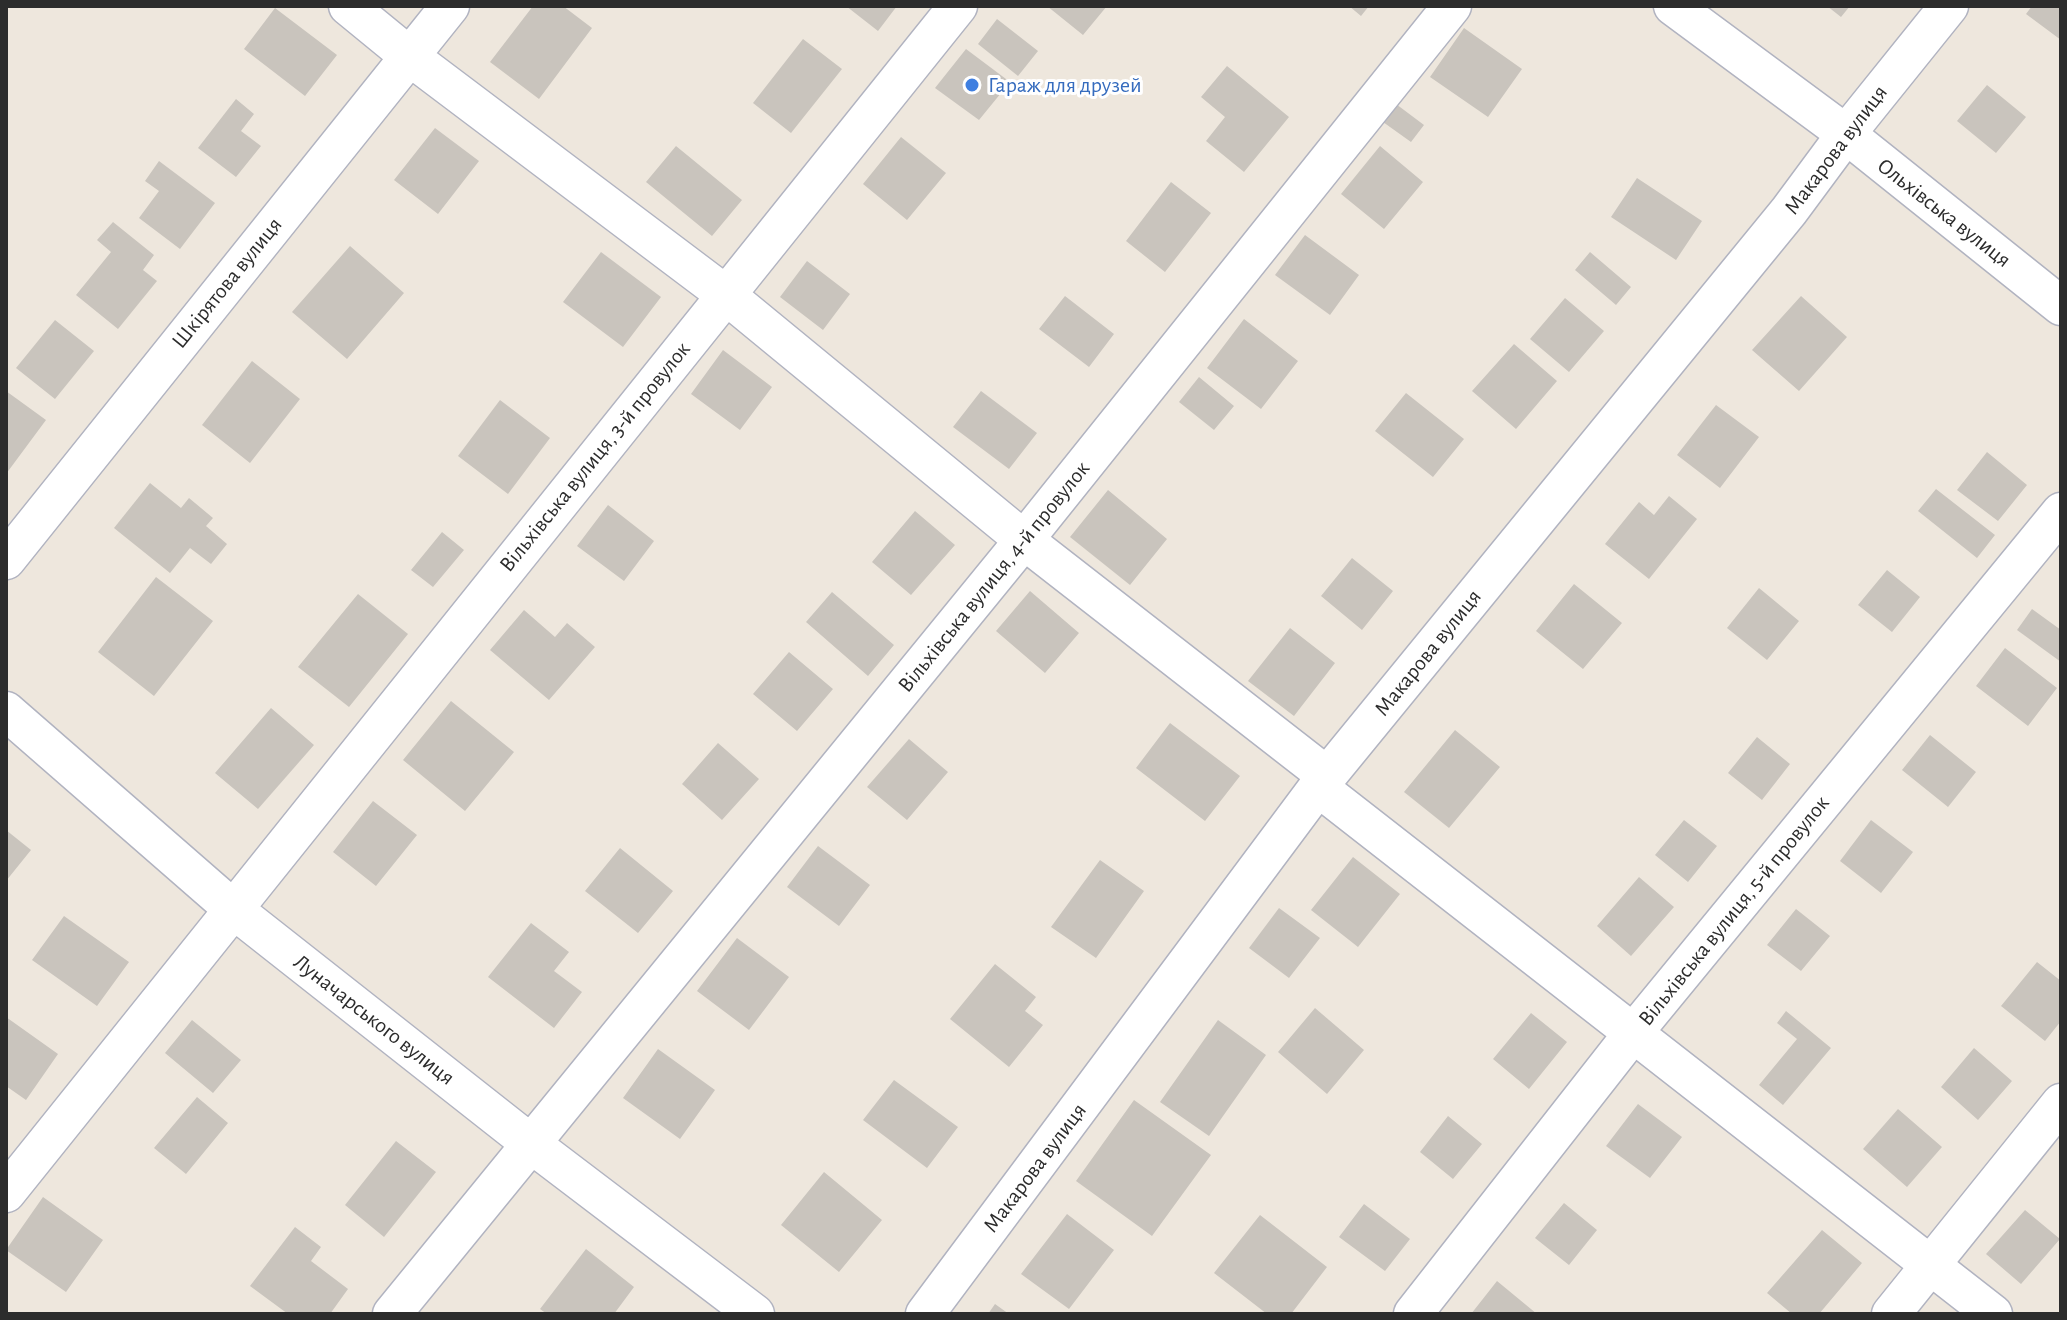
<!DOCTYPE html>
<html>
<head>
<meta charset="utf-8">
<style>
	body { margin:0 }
	#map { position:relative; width:2067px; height:1320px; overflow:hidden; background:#eee7dd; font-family:"Alegreya Sans",sans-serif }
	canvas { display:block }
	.frame { position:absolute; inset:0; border:8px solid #2c2c2c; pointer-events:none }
</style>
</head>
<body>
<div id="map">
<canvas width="2067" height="1320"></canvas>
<div class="frame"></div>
</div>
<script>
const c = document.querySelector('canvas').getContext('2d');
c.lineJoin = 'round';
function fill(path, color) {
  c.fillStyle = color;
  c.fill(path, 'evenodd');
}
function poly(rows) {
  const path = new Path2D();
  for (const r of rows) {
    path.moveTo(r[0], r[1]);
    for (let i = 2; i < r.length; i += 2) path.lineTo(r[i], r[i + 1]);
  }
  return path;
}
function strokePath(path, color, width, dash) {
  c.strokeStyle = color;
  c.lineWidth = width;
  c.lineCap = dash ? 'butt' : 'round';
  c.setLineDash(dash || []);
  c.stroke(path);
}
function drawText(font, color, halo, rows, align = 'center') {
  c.font = font + ' "Alegreya Sans",sans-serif';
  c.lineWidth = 6;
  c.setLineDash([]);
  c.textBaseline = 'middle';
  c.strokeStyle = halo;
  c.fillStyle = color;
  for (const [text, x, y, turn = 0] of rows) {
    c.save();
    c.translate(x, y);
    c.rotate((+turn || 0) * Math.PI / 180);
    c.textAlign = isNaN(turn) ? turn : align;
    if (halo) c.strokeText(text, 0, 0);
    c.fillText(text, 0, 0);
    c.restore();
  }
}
fill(poly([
	[533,6,563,6,592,28,539,99,490,62],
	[846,6,897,6,878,31],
	[1047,6,1107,6,1083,35],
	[1349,6,1369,6,1361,16],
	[1827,6,1850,6,1841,17],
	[2032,6,2061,6,2061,40,2026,14],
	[275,8,337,55,305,96,244,49],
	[997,19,1038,51,1018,76,978,44],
	[1464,28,1522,69,1488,117,1430,77],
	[803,39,842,69,791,133,753,103],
	[966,49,1010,82,979,120,935,88],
	[1227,66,1289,117,1244,172,1206,141,1225,117,1201,97],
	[1987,85,2026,117,1996,153,1957,121],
	[236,99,254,114,241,131,261,146,236,177,198,148],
	[1396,104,1424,125,1411,142,1383,122],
	[435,128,479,161,438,214,394,180],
	[901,137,946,173,907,220,863,184],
	[676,146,742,200,712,236,646,182],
	[1380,146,1423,182,1384,229,1341,194],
	[159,161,215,203,180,249,139,218,159,191,145,181],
	[1637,178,1702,221,1676,260,1611,217],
	[1171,182,1211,213,1165,272,1126,241],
	[113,222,154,255,143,270,157,281,118,329,76,295,111,252,97,240],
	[1305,235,1359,275,1330,315,1275,275],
	[350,246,404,293,347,359,292,312],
	[601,252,661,297,623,347,563,302],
	[1590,252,1631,287,1616,305,1575,270],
	[807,261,850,294,823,330,780,297],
	[1065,296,1114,334,1089,367,1039,329],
	[1801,296,1847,337,1799,391,1752,350],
	[1565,298,1604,331,1569,372,1530,339],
	[1244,319,1298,361,1261,409,1207,368],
	[55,320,94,351,55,399,16,368],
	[1514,344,1557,381,1516,429,1472,391],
	[723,350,772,387,740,430,691,394],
	[252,361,300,399,250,463,202,425],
	[1199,377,1234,406,1214,430,1179,402],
	[6,391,46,420,6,474],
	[981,391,1037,433,1009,469,953,427],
	[1406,393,1464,439,1433,477,1375,431],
	[500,400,550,438,508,494,458,456],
	[1716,405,1759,437,1720,488,1677,455],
	[1987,452,2027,485,1998,521,1957,490],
	[150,483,181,508,189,498,213,518,206,526,227,544,211,564,190,548,170,573,114,528],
	[1936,489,1995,535,1977,558,1918,511],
	[1108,490,1167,539,1130,585,1070,537],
	[1669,496,1697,519,1649,579,1605,544,1639,502,1654,515],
	[608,505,654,541,624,581,577,546],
	[915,511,955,545,911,595,872,562],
	[442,532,464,550,433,587,411,570],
	[1352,558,1393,591,1362,630,1321,596],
	[1887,570,1920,597,1892,632,1858,605],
	[156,577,213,621,154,696,98,652],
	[1574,584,1622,623,1583,669,1536,631],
	[1759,588,1799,621,1767,660,1727,628],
	[1030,591,1079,633,1045,673,996,631],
	[832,592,894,645,868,676,806,622],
	[358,594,408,634,349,707,298,667],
	[2032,609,2061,630,2061,662,2017,630],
	[524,610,555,637,567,623,595,647,549,700,490,650],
	[1290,628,1335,663,1294,716,1248,681],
	[2005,648,2057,688,2028,726,1976,686],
	[789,652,833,689,797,731,753,694],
	[451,701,514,752,465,811,403,760],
	[271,708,314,745,258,809,215,773],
	[1170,723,1240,776,1205,821,1136,768],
	[1455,730,1500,767,1449,828,1404,792],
	[1930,735,1976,772,1948,807,1902,770],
	[1757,737,1790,764,1762,800,1728,773],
	[909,739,948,772,907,820,867,787],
	[718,743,759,779,722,820,682,784],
	[373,801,417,835,376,886,333,852],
	[1684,820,1717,846,1688,882,1655,855],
	[1871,820,1913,852,1881,893,1840,861],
	[6,830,31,850,6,881],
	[818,846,870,885,839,926,787,887],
	[620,848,673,891,638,933,585,891],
	[1353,857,1400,894,1358,947,1311,910],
	[1100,860,1144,891,1096,958,1051,927],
	[1639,877,1674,907,1631,956,1597,926],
	[1279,908,1320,938,1289,978,1249,948],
	[1796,909,1830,936,1801,971,1767,945],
	[64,916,129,962,97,1006,32,960],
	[531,923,569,952,554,971,582,992,554,1028,488,977],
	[737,938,789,977,749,1030,697,991],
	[2037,962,2061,981,2061,1021,2045,1041,2001,1006],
	[995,964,1036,997,1025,1011,1043,1025,1009,1067,950,1019],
	[1315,1008,1364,1050,1327,1094,1278,1052],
	[1786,1011,1831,1048,1783,1105,1759,1085,1797,1039,1777,1023],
	[1531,1013,1567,1042,1529,1089,1493,1059],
	[6,1017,58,1054,26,1100,6,1086],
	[192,1020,241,1060,213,1093,165,1053],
	[1218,1020,1266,1055,1209,1136,1160,1102],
	[1974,1048,2012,1081,1978,1120,1941,1087],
	[658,1049,715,1090,680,1139,623,1098],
	[894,1080,958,1127,927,1168,863,1120],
	[197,1097,228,1123,186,1174,154,1148],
	[1134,1100,1211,1155,1152,1236,1076,1181],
	[1638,1104,1682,1137,1650,1178,1606,1146],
	[1898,1109,1942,1147,1907,1187,1863,1149],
	[1448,1116,1482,1144,1453,1179,1420,1152],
	[396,1141,436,1172,384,1237,345,1205],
	[824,1172,882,1220,839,1272,781,1225],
	[43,1197,103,1240,66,1292,6,1250],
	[1564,1203,1597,1230,1569,1265,1535,1238],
	[1364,1204,1410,1239,1385,1271,1339,1237],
	[2025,1210,2060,1239,2021,1284,1986,1254],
	[1067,1214,1114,1250,1069,1309,1021,1274],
	[1260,1215,1327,1267,1291,1314,1267,1314,1214,1273],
	[295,1227,321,1247,311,1261,348,1289,330,1314,288,1314,250,1286],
	[1822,1230,1862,1263,1819,1314,1792,1314,1767,1293],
	[586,1249,634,1287,614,1314,547,1314,540,1309],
	[1497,1281,1537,1314,1471,1314],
	[995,1304,1009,1314,988,1314]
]), '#c9c4bd');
const minor = poly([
	[348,6,409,56,726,295,1024,540,1327,776],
	[1673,6,1846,134,2061,306],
	[6,560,450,6],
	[6,711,233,909,530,1143,755,1314],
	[1318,787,1993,1314],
	[6,1193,958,6],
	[392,1314,1024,540,1452,6],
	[925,1314,1318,787,1789,211,1846,134,1949,6],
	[1413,1314,1634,1032,2061,512],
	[1891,1314,2061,1103]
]);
strokePath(minor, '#b1b3c0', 41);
strokePath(minor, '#fff', 38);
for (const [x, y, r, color] of [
	[972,85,8,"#3f7fe0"]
]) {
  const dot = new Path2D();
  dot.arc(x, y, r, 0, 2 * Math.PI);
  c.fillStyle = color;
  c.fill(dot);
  strokePath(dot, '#fff', 3);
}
drawText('22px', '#366cbe', '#fff', [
	["Гараж для друзей",988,85]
], 'left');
drawText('22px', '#2c2c2c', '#fff', [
	["Макарова вулиця",1836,150,-53],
	["Ольхівська вулиця",1944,213,38],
	["Шкірятова вулиця",227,283,-51],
	["Вільхівська вулиця, 3-й провулок",595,457,-51],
	["Вільхівська вулиця, 4-й провулок",994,577,-51],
	["Макарова вулиця",1428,653,-51],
	["Вільхівська вулиця, 5-й провулок",1734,911,-51],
	["Луначарського вулиця",374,1020,38],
	["Макарова вулиця",1035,1168,-53]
]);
</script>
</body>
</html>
